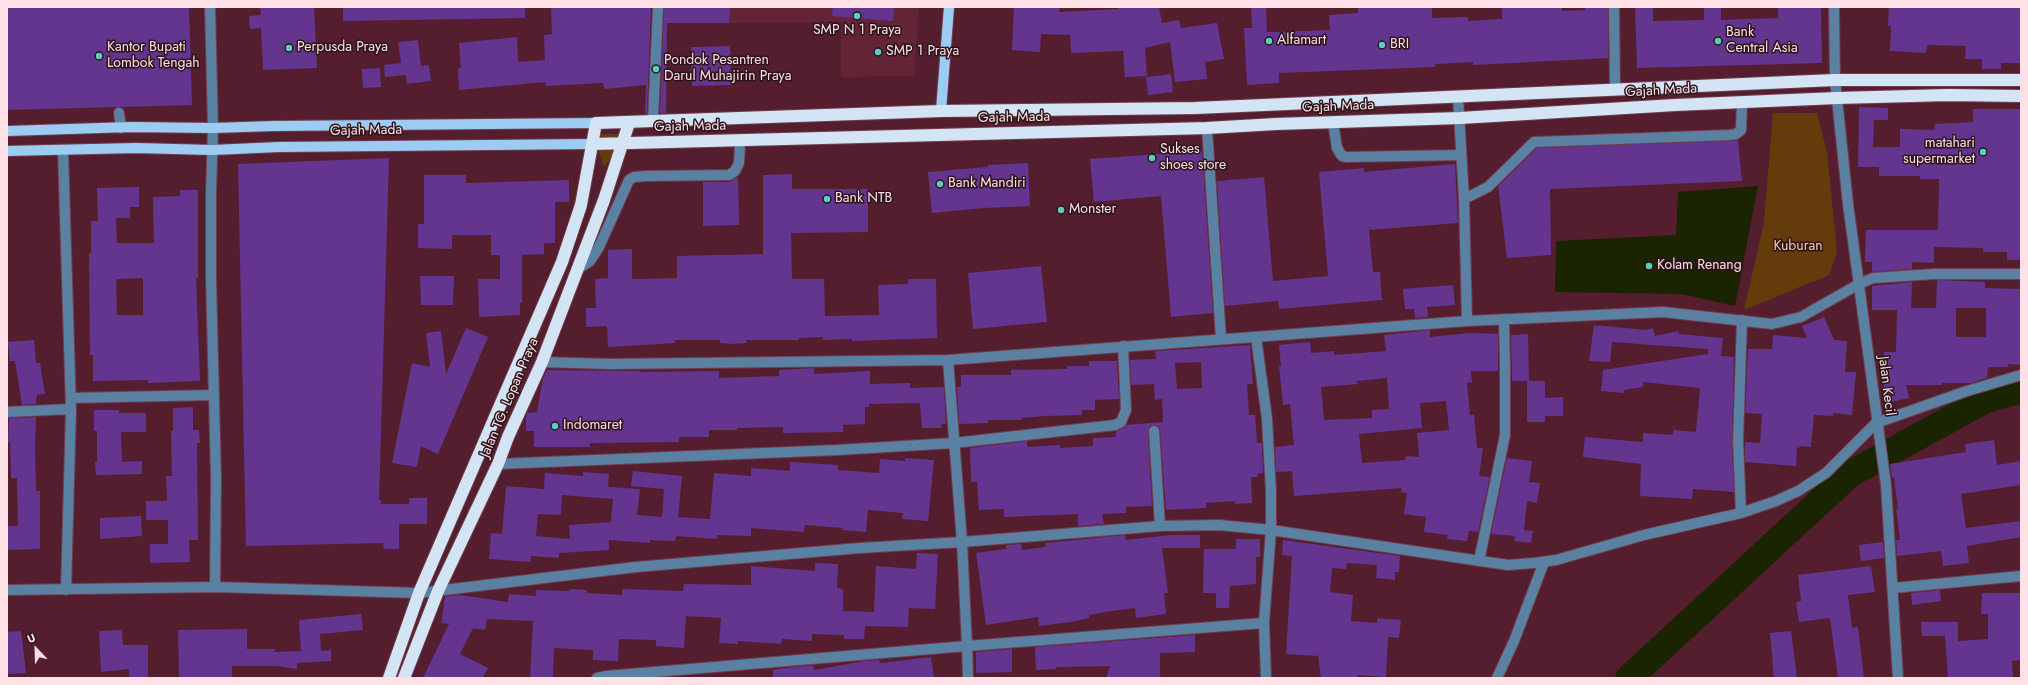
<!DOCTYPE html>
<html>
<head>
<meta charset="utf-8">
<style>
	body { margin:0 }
	#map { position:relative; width:2028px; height:685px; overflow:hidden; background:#551e2e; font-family:Jost,sans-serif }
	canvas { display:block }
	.frame { position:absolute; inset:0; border:8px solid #fee1e7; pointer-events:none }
	.north { position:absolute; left:16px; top:629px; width:40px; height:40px; -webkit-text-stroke:3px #2b1319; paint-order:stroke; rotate:337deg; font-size:11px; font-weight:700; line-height:16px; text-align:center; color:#fee1e7 }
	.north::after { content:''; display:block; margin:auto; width:14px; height:18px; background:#fee1e7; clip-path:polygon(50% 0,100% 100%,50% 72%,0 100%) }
</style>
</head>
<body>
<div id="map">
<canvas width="2028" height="685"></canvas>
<div class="frame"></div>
<div class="north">U</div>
</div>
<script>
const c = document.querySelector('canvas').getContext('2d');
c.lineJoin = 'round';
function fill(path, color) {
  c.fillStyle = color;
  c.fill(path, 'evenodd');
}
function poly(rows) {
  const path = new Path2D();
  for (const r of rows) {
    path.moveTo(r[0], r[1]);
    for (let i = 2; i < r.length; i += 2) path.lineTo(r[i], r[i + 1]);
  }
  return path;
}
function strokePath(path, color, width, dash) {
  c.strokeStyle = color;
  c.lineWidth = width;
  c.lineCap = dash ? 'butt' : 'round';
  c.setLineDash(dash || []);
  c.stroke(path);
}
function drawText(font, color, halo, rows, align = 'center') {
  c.font = font + ' Jost,sans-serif';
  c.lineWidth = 3;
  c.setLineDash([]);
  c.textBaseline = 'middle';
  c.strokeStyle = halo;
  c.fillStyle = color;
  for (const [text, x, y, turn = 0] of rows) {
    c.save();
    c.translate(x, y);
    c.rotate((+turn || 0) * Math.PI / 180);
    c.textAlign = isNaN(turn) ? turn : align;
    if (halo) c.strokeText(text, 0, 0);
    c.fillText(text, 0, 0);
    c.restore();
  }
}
fill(poly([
	[731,7,919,7,914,76,841,77,841,22,729,23]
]), '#632436');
fill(poly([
	[1773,113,1817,113,1827,152,1837,252,1829,275,1744,310,1764,223],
	[592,134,630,134,604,167]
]), '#643b0b');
fill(poly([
	[1758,186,1735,306,1681,294,1555,292,1556,241,1676,235,1678,192]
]), '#1a2401');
strokePath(poly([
	[1629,678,1850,474,1985,400,2021,390]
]), '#1a2401', 27);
fill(poly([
	[7,7,189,7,192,105,7,110],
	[260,7,314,7,317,68,263,70,261,28,250,29,249,16,261,15],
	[343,7,525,7,525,18,343,21],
	[551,7,651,7,647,114,645,114,646,85,604,89,603,83,546,86,546,82,459,90,458,68,461,68,459,43,517,37,518,62,545,60,544,35,552,34],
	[664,7,731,7,729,23,667,23,666,113,660,113],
	[833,7,894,7,893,21,832,16],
	[1014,7,1060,7,1059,12,1118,9,1117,7,1159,7,1162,23,1179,20,1181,28,1217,23,1224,59,1205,62,1207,79,1175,82,1170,42,1145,48,1147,76,1125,77,1123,51,1071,53,1070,35,1041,34,1040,52,1012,50],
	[1251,7,1266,7,1267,32,1275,32,1330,30,1329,15,1358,13,1358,7,1432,7,1432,18,1468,17,1468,21,1502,19,1502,7,1562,7,1562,11,1585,10,1585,7,1608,7,1608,58,1473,65,1473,62,1435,64,1435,67,1279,73,1279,83,1247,85,1244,28,1252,28],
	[1635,7,1653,7,1653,21,1704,20,1704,7,1721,7,1721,20,1778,18,1778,7,1821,7,1822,63,1637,68],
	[1889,7,2021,7,2021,63,2001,63,2001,69,1982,69,1982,59,1965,59,1966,46,1927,45,1926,53,1890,51,1891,26,1888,26],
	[418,40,421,66,429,65,431,81,407,84,406,75,385,77,384,65,401,63,398,42],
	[730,46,731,85,692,86,691,47],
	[380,68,381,87,363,88,362,69],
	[1171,74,1173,92,1148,95,1146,77],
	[1859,107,1888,108,1888,120,1874,120,1873,147,1900,147,1900,129,1934,130,1935,124,1973,122,1973,109,2021,109,2021,260,2007,260,2007,252,1983,252,1983,248,1934,247,1934,263,1912,262,1912,269,1872,272,1872,262,1865,262,1866,230,1938,230,1939,179,1920,179,1920,176,1879,176,1879,167,1858,167],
	[1738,140,1742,181,1550,189,1551,255,1507,258,1498,186,1537,148],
	[1202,151,1213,313,1171,317,1161,196,1094,202,1090,159],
	[389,158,379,500,381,500,381,504,409,504,409,498,427,498,427,524,399,524,399,549,384,549,383,543,246,546,238,164],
	[1028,163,1030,206,984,208,932,213,928,172,988,167,988,165],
	[1455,164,1458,223,1369,230,1373,272,1380,272,1382,300,1279,309,1278,301,1225,306,1217,181,1264,177,1273,281,1328,276,1319,172,1364,168,1364,172],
	[792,174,792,189,868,189,868,232,791,233,792,279,824,279,825,316,879,315,878,285,908,284,908,279,936,279,937,338,852,341,852,339,823,340,823,337,799,338,799,340,746,340,747,343,731,344,720,343,720,340,675,340,675,343,608,347,607,326,586,327,586,308,596,308,595,279,608,278,608,250,632,249,632,279,677,278,677,256,763,254,763,175],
	[424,175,466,175,466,183,569,180,569,202,555,202,555,243,544,243,544,254,522,255,522,303,520,303,520,315,479,317,478,279,500,279,500,255,491,255,491,235,452,235,452,249,418,248,418,224,424,224],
	[738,177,739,225,703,226,703,182,729,182],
	[139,187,139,207,130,207,130,218,116,218,117,243,154,243,153,197,180,196,180,190,198,190,198,278,196,278,200,381,148,383,148,380,93,381,93,355,90,355,89,253,91,253,91,221,98,221,97,188],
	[143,278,143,315,117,315,116,279],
	[1041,266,1047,322,973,329,968,273],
	[420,276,454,276,453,305,421,305],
	[1937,280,1985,282,1985,288,2021,289,2021,365,2008,364,2008,367,1988,367,1987,378,1971,383,1942,383,1942,385,1906,385,1909,398,1886,403,1884,394,1884,352,1896,352,1897,310,1872,310,1872,286,1912,282,1911,308,1936,308],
	[1956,308,1986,308,1986,337,1956,337],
	[1453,285,1455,305,1427,307,1428,317,1415,318,1414,309,1405,309,1403,289],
	[1824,317,1834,340,1847,341,1845,372,1856,372,1852,415,1833,413,1833,416,1814,415,1811,447,1800,446,1799,448,1797,447,1796,466,1745,462,1745,442,1760,443,1762,414,1745,413,1748,349,1772,349,1773,335,1807,338,1802,326],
	[1594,325,1646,330,1653,328,1655,336,1678,331,1679,334,1723,338,1721,356,1734,357,1732,441,1734,492,1693,489,1692,499,1640,496,1641,464,1583,457,1585,437,1643,442,1643,433,1673,435,1673,430,1696,432,1700,388,1643,382,1643,387,1624,390,1624,393,1601,391,1603,370,1708,354,1708,349,1612,342,1610,362,1589,361],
	[466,328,488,337,438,454,421,446,417,467,392,463,412,363,430,367,426,333,441,331,446,374],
	[1430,330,1430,337,1470,333,1498,334,1498,371,1471,371,1472,382,1467,383,1470,415,1474,415,1477,448,1483,448,1479,476,1490,477,1478,532,1469,531,1467,541,1447,539,1448,535,1424,532,1426,517,1404,514,1407,493,1401,492,1402,488,1294,496,1292,471,1276,472,1275,447,1294,445,1290,404,1283,405,1279,366,1281,366,1279,345,1310,342,1311,353,1334,351,1334,355,1386,351,1384,335],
	[1387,378,1389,409,1372,410,1372,418,1324,420,1321,387,1358,384,1357,381],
	[1446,401,1449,430,1417,433,1419,457,1406,456,1405,460,1362,463,1359,434,1422,428,1420,403],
	[1528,334,1529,381,1545,381,1545,398,1563,397,1563,416,1545,416,1545,422,1527,422,1527,381,1512,381,1511,335],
	[34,340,36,363,40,363,45,394,37,395,36,404,22,405,15,361,10,361,8,342],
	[1250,345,1253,384,1247,384,1249,415,1255,415,1257,443,1262,443,1263,473,1257,474,1258,477,1251,477,1252,503,1235,504,1235,501,1206,503,1206,508,1166,510,1160,431,1159,427,1154,425,1150,426,1148,431,1152,506,1126,507,1126,513,1102,514,1104,524,1078,526,1078,514,1004,517,1004,509,979,510,977,482,971,482,970,448,1027,441,1027,447,1060,445,1060,448,1093,446,1093,438,1116,437,1116,431,1126,425,1163,422,1162,399,1155,400,1154,384,1131,385,1130,360,1156,359,1155,351],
	[1201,362,1202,388,1177,389,1175,363],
	[1089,361,1117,361,1119,399,1095,400,1095,410,1082,410,1082,415,1045,416,1022,418,1022,420,988,420,988,423,959,424,957,387,961,387,961,375,1011,375,1011,370,1067,369,1067,366,1089,366],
	[814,368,814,374,870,371,870,384,910,383,910,388,944,387,946,424,941,424,942,428,922,428,920,403,869,404,869,407,865,407,865,424,843,425,843,432,783,433,783,427,737,428,737,430,709,430,709,437,679,437,679,442,590,443,590,447,534,447,534,431,526,431,526,416,527,413,537,412,543,378,547,370,639,371,640,372,719,371,719,378,779,376,779,370],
	[193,407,193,430,199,430,200,443,197,443,198,540,189,540,190,562,150,563,150,544,168,544,168,520,146,520,146,501,167,501,166,476,172,476,171,431,173,431,173,408],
	[94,410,119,410,119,413,146,413,146,432,121,432,122,462,142,461,142,474,96,475,95,462,97,462,97,431,94,431],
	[36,417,35,447,36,491,40,491,40,549,7,550,7,526,18,526,17,478,11,478,10,442,8,442,9,418],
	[1994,440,1997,465,2021,461,2021,485,1961,494,1966,528,2021,521,2021,537,1967,546,1969,563,1943,566,1941,551,1897,556,1896,540,1900,540,1896,509,1898,509,1894,477,1892,477,1890,464,1966,452,1965,444],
	[905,458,934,460,928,521,902,519,903,513,868,510,866,532,842,530,843,528,805,525,804,532,751,528,751,536,717,535,717,539,676,536,675,541,650,540,650,543,609,540,609,550,559,553,559,558,531,556,531,562,489,559,491,533,502,534,506,486,544,489,545,473,583,476,583,472,609,474,608,487,640,489,637,515,662,517,664,489,631,486,633,471,682,476,678,517,710,519,714,473,751,476,751,468,790,471,790,462,838,465,838,470,879,473,880,459,905,461],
	[562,495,613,499,611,522,569,525,570,539,536,536,538,514,561,515],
	[1507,458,1532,461,1529,482,1540,483,1537,503,1527,501,1524,530,1533,531,1531,543,1514,541,1515,536,1491,534],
	[141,516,142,536,100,539,100,518],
	[1125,535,1126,540,1170,535,1200,535,1200,548,1162,548,1168,593,1164,593,1166,614,1136,618,1135,608,1104,612,1089,615,1089,618,1071,622,1039,626,1038,617,986,625,976,553,1006,549,1006,545,1021,544,1022,550,1046,547,1045,543],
	[1236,539,1260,539,1260,557,1256,557,1256,584,1230,586,1229,608,1216,608,1216,593,1203,593,1204,549,1236,549],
	[1283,540,1400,556,1399,572,1395,572,1395,580,1376,578,1377,565,1347,563,1346,569,1332,568,1330,592,1353,595,1351,621,1377,623,1377,618,1401,620,1399,638,1388,637,1386,677,1358,675,1358,678,1321,678,1318,656,1286,654,1292,556,1282,555],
	[1883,542,1884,558,1861,561,1859,545],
	[917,553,938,554,935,609,909,608,908,627,865,626,864,639,844,639,844,635,812,634,812,641,782,639,781,644,738,641,738,644,719,643,721,618,686,616,684,648,656,646,656,640,619,639,618,661,593,660,593,650,554,648,553,678,530,678,533,621,487,619,485,630,473,628,460,654,488,668,483,678,423,678,449,624,441,623,445,596,460,595,508,602,509,594,536,596,536,590,569,591,570,589,587,590,587,593,622,595,622,589,683,591,684,584,751,585,751,566,815,571,815,563,838,564,837,588,843,589,843,611,874,612,876,566,916,569],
	[1871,566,1875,592,1848,595,1852,628,1858,627,1864,678,1838,678,1830,618,1799,622,1796,602,1801,601,1798,575],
	[1940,590,1941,601,1912,605,1911,593],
	[1982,593,2021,593,2021,660,2012,661,2013,678,1948,678,1945,636,1922,636,1921,622,1958,622,1958,641,1988,639,1988,614,1981,614],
	[361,614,363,630,320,634,321,651,331,650,331,661,297,663,297,669,276,666,232,666,232,678,179,678,178,630,247,629,247,649,275,649,275,652,301,651,299,620],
	[122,630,123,645,148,645,148,678,129,678,129,669,101,672,99,631],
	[21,631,26,673,7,674,7,632],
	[1791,631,1797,678,1774,678,1770,633],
	[1195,635,1195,652,1160,653,1160,678,1106,678,1110,666,1056,667,1056,669,1036,670,1035,647],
	[1012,649,1012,672,976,673,976,652],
	[931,657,934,678,773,678,773,670,785,668,813,665,814,670,864,661,879,660,880,663]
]), '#63358f');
const minor = poly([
	[210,7,213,128,211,193,211,279,216,479,215,587],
	[1614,7,1615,89],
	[1834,7,1835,80,1848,204,1886,485,1898,678],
	[119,113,121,128],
	[653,121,658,7],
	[1333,122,1337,148,1342,156,1347,157,1461,155],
	[1207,128,1221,339],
	[63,151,71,409,66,590],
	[1464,199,1488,187,1534,142,1729,135,1736,134,1741,130,1742,103],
	[578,269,590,261,599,247,629,180,634,177,646,176,729,175,735,171,739,163,740,141],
	[1467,321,1663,312,1772,324,1801,317,1859,284,1873,278,1934,274,2021,274],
	[1256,337,1267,419,1271,492,1271,530,1264,623,1266,678],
	[948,360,962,542,967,646,1264,623],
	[542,362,609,364,948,360,1467,321,1464,199,1458,97],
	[71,398,213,395],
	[7,412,71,409],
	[1154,431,1160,526],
	[498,464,837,450,954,443,1115,425,1121,422,1126,410,1123,346],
	[1741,513,1738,441,1742,320],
	[1479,561,1505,435,1505,366,1504,319],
	[1893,588,2021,576],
	[7,590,215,587,419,593,636,567,860,548,962,542,1160,526,1219,525,1271,530,1508,565,1534,563,1556,560,1644,535,1741,513,1776,501,1798,491,1826,473,1876,423,1967,391,2021,375],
	[597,678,606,676,967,646,968,678],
	[1497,678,1514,641,1544,562]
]);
const major = poly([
	[941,111,949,7],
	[7,131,131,127,213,128,274,126,596,123],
	[7,151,136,148,212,150,279,147,592,144]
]);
const highway = poly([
	[592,144,1207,128,1276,124,1460,118,1675,105,1837,98,1949,95,2021,96],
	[389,678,419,593,562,262,581,205,596,123,941,111,1195,108,1835,80,2021,80],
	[404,678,438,591,498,464,508,437,542,362,604,200,629,123]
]);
strokePath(minor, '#703d4c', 12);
strokePath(major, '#703d4c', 12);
strokePath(highway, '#703d4c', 14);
strokePath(minor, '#5b81a2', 10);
strokePath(major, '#9dccf3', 10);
strokePath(highway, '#d3e5f5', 12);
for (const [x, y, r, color] of [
	[857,16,4,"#58cec0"],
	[1269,41,4,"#58cec0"],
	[1718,41,4,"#58cec0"],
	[1382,45,4,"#58cec0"],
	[289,48,4,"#58cec0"],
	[878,52,4,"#58cec0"],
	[99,56,4,"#58cec0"],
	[656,69,4,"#58cec0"],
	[1983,152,4,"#58cec0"],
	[1152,158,4,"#58cec0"],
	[940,184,4,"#58cec0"],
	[827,199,4,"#58cec0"],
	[1061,210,4,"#58cec0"],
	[1649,266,4,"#58cec0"],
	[555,426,4,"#58cec0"]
]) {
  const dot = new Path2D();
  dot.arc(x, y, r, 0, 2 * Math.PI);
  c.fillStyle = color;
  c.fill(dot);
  strokePath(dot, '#2b1319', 1.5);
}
drawText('14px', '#fee1e7', '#2b1319', [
	["SMP N 1 Praya",857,31,"center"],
	["Bank",1726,33],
	["Central Asia",1726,49],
	["Alfamart",1277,41],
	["BRI",1390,45],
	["Kantor Bupati",107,48],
	["Lombok Tengah",107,64],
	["Perpusda Praya",297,48],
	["SMP 1 Praya",886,52],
	["Pondok Pesantren",664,61],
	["Darul Muhajirin Praya",664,77],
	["matahari",1975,144,"right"],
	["supermarket",1975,160,"right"],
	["Sukses",1160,150],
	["shoes store",1160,166],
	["Bank Mandiri",948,184],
	["Bank NTB",835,199],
	["Monster",1069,210],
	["Kolam Renang",1657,266],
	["Indomaret",563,426]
], 'left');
drawText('14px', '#fee1e7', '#2b1319', [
	["Gajah Mada",1661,91,-3],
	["Gajah Mada",1338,107,-2],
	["Gajah Mada",1014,118,-1],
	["Gajah Mada",690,127,-1],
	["Gajah Mada",366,131,-1],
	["Jalan Kecil",1886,386,83],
	["Jalan TG. Lopan Praya",510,398,-67]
]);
drawText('14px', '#fbd1a9', '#2b1319', [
	["Kuburan",1798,247]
]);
</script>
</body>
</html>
